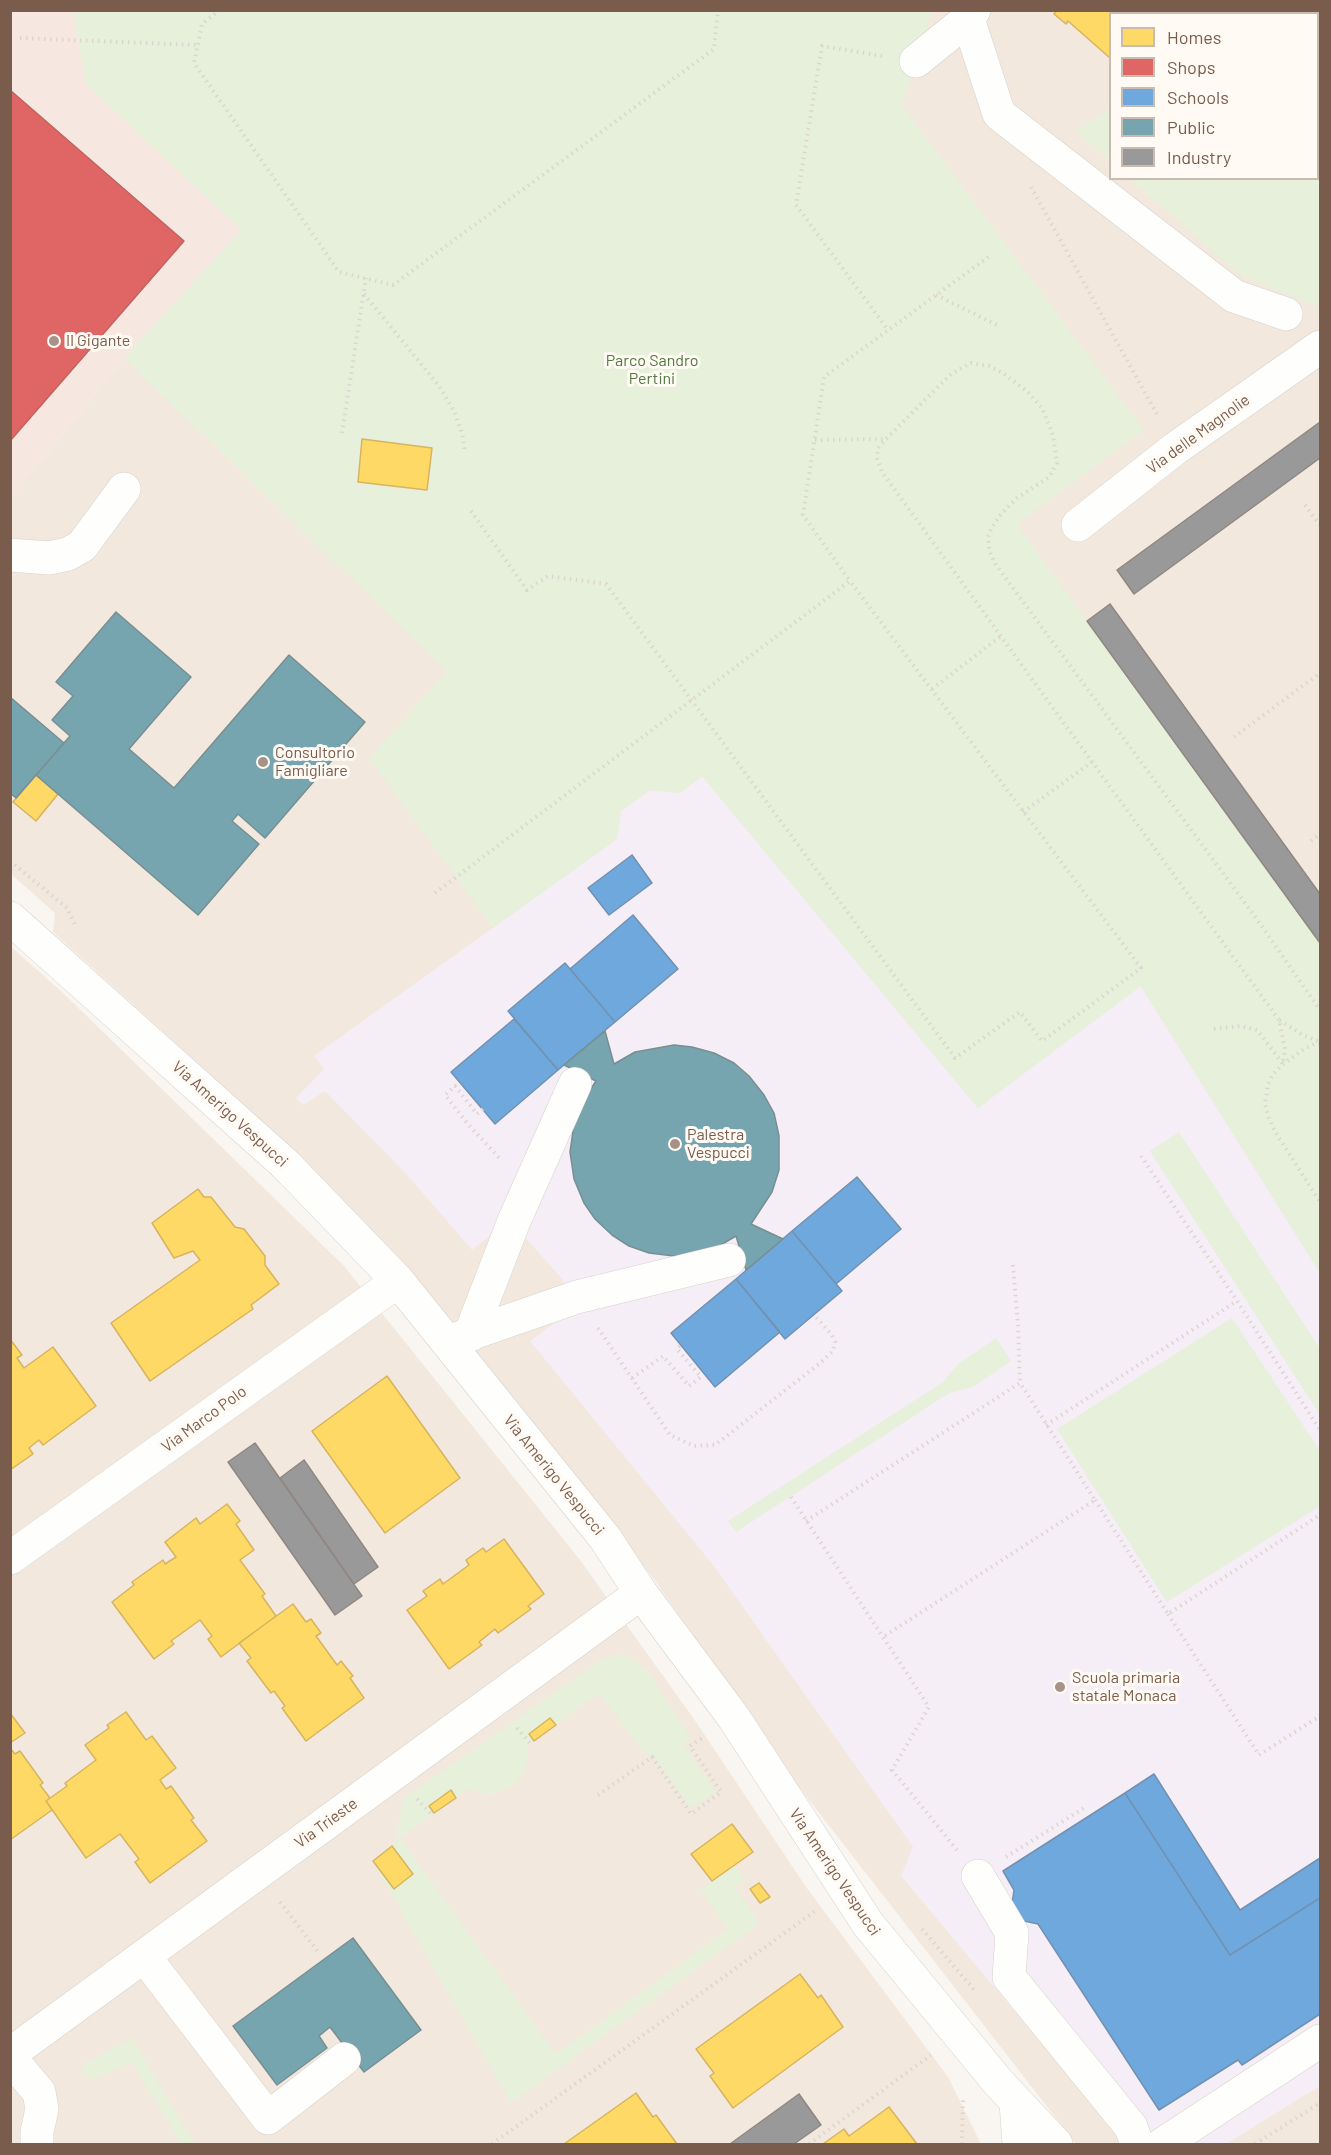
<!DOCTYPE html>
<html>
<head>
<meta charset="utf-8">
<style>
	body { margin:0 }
	#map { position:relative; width:1331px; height:2155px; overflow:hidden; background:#f9f5f0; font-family:Barlow,sans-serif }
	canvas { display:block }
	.frame { position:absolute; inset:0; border:12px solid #7a5c4d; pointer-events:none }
	.legend { position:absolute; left:1109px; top:12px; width:210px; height:168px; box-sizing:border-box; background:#fffaf3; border:2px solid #cabbb1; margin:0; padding:8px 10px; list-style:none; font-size:18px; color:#7a5c4d }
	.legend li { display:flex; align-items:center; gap:12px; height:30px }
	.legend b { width:30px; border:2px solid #cabbb1 }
</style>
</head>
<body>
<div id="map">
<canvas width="1331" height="2155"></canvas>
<div class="frame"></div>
<ul class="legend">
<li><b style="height:16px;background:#ffd966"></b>Homes</li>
<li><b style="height:16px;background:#e06666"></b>Shops</li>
<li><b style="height:16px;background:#6fa8dc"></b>Schools</li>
<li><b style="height:16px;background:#76a5af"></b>Public</li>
<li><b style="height:16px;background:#999"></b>Industry</li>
</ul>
</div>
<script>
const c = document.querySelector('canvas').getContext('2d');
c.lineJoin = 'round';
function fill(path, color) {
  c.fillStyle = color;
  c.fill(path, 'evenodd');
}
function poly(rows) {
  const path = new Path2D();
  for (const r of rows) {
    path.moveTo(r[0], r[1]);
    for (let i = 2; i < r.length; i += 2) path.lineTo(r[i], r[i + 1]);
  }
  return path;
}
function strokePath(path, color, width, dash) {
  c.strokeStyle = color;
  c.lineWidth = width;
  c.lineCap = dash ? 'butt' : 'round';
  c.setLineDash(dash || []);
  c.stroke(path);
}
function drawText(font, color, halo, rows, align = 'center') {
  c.font = font + ' Barlow,sans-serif';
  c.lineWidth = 6;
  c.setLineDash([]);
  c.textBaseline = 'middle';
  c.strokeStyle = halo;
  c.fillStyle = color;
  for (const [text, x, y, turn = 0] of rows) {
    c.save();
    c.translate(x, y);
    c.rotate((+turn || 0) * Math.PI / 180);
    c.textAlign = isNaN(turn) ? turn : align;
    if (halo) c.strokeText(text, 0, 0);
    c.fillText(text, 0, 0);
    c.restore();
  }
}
fill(poly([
	[73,11,1320,11,1320,2144,1076,2144,789,1774,656,1582,481,1360,378,1240,254,1114,53,932,55,913,11,874,11,497,124,358,241,230,86,84],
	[1110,14,1318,14,1318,178,1110,178],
	[10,946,63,993,344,1266,580,1560,694,1719,806,1887,948,2077,981,2144,11,2144]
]), '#f2e8de');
fill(poly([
	[11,11,73,11,86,84,241,230,124,358,11,497]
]), '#f6e8e1');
fill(poly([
	[702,776,978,1108,1140,985,1320,1273,1320,2086,1226,2144,1161,2144,1141,2121,1118,2135,901,1876,913,1847,713,1565,530,1341,565,1315,563,1280,524,1236,498,1229,472,1250,408,1176,325,1091,303,1105,296,1098,324,1069,314,1056,617,839,621,811,650,790,680,793]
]), '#f6eef6');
fill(poly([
	[1253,10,1320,11,1320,301,1314,306,1239,274,1130,179,1318,178,1318,14,1249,13],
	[73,11,932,11,902,105,1144,430,1017,524,1320,943,1320,1273,1141,986,978,1108,702,776,680,793,650,790,621,811,617,839,493,928,369,758,447,672,124,358,241,230,86,84],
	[1110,108,1110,161,1076,131],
	[1179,1132,1320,1349,1320,1415,1150,1151],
	[1232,1318,1320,1451,1320,1506,1167,1602,1057,1429],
	[996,1338,1011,1361,973,1387,949,1393,736,1532,728,1521,943,1382,958,1364],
	[618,1654,629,1657,647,1670,691,1739,684,1744,716,1792,691,1809,653,1755,646,1756,599,1693,556,1725,550,1718,529,1733,534,1741,527,1747,528,1755,526,1766,521,1777,515,1784,498,1793,488,1795,467,1789,456,1798,450,1790,429,1806,434,1813,400,1838,556,2054,728,1929,700,1889,735,1865,745,1879,734,1887,760,1923,511,2103,372,1861,399,1838,396,1832,404,1798,603,1659],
	[132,2038,195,2144,181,2144,132,2062,92,2080,84,2074,82,2065]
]), '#e7f0db');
const homes = poly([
	[1057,10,1158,10,1155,14,1110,14,1110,58,1068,21,1066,24,1054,14,1057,10],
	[362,439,432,448,427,490,358,482,362,439],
	[36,775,58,794,36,821,13,802,36,775],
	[198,1189,204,1197,211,1197,235,1227,244,1229,265,1256,265,1265,279,1284,251,1305,253,1309,150,1381,111,1323,200,1260,193,1251,174,1258,152,1223,198,1189],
	[10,1339,22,1355,17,1358,24,1368,53,1347,96,1406,43,1445,39,1440,29,1448,33,1454,10,1470,10,1339],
	[387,1376,460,1478,385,1533,312,1431,387,1376],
	[227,1504,240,1521,236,1524,254,1550,240,1560,265,1594,262,1596,276,1616,221,1657,208,1639,212,1636,200,1620,171,1641,174,1644,154,1659,112,1602,134,1585,132,1582,163,1560,165,1564,176,1557,165,1542,196,1518,200,1524,227,1504],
	[504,1539,544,1594,528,1606,531,1609,498,1633,495,1629,479,1642,482,1645,449,1669,407,1610,427,1596,423,1591,440,1579,443,1584,469,1565,466,1560,483,1548,486,1552,504,1539],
	[293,1604,306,1622,311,1619,321,1633,316,1636,337,1665,341,1661,353,1676,350,1678,364,1698,306,1741,282,1708,285,1706,274,1691,271,1693,247,1661,251,1658,239,1643,293,1604],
	[126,1712,146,1740,152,1736,176,1768,160,1780,166,1789,171,1786,194,1818,191,1820,207,1841,150,1883,135,1862,139,1859,120,1834,86,1858,46,1801,67,1786,65,1783,96,1760,85,1745,109,1728,107,1725,126,1712],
	[10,1713,25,1733,10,1743,10,1713],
	[550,1718,556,1725,534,1741,529,1734,550,1718],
	[10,1748,15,1754,20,1751,43,1783,40,1785,50,1798,46,1801,52,1810,10,1840,10,1748],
	[451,1790,456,1798,434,1813,429,1806,451,1790],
	[732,1824,753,1852,712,1881,691,1854,732,1824],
	[392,1846,413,1874,394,1889,373,1861,392,1846],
	[759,1883,770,1897,760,1903,750,1889,759,1883],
	[800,1974,818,1998,821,1995,843,2027,733,2108,710,2076,714,2073,696,2049,800,1974],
	[636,2093,653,2117,656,2115,677,2144,564,2144,636,2093],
	[889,2107,917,2144,823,2144,844,2129,849,2136,889,2107]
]);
fill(homes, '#ffd966');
strokePath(homes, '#d7b45e', 1.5);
const shops = poly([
	[10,90,184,241,10,441,10,90]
]);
fill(shops, '#e06666');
strokePath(shops, '#c1635e', 1.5);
const schools = poly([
	[632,855,652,883,609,915,588,888,632,855],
	[633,915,678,969,615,1022,570,969,633,915],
	[565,963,615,1022,558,1070,508,1011,565,963],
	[514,1019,558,1070,495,1124,451,1072,514,1019],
	[857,1177,901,1229,836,1284,792,1231,857,1177],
	[792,1231,842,1291,785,1339,736,1279,792,1231],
	[736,1279,780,1332,715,1387,671,1333,736,1279],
	[1154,1774,1240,1910,1320,1858,1320,1898,1230,1955,1125,1793,1154,1774],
	[1125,1793,1230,1955,1320,1898,1320,2014,1242,2065,1238,2060,1159,2110,1038,1924,1010,1918,1014,1890,1003,1871,1125,1793]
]);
fill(schools, '#6fa8dc');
strokePath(schools, '#7291b1', 1.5);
const public = poly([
	[116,612,191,677,129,749,174,788,289,655,365,722,265,838,238,814,232,821,259,844,198,915,36,775,70,736,52,720,73,696,56,682,116,612],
	[10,697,64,743,16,798,10,793,10,697],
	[605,1031,614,1064,635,1052,674,1045,692,1047,714,1053,734,1063,749,1076,764,1095,774,1113,779,1136,779,1170,772,1192,751,1224,783,1239,746,1270,736,1236,719,1246,697,1254,674,1256,649,1253,629,1246,612,1235,595,1219,584,1203,574,1179,570,1152,574,1124,582,1102,596,1081,564,1065,605,1031],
	[353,1938,421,2030,364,2072,330,2027,319,2036,327,2048,277,2085,233,2026,353,1938]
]);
fill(public, '#76a5af');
strokePath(public, '#778f92', 1.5);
const industry = poly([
	[1193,10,1253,10,1249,14,1189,14,1193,10],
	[1320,422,1320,458,1134,594,1117,570,1320,422],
	[1110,604,1320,894,1320,943,1087,621,1110,604],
	[255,1443,362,1596,335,1615,228,1462,255,1443],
	[304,1460,378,1567,354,1584,280,1478,304,1460],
	[799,2094,821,2125,794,2144,730,2144,799,2094]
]);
fill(industry, '#999');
strokePath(industry, '#908782', 1.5);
const minor = poly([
	[974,10,968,19,999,114,1234,296,1286,314],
	[916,61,968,19],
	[1078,525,1176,448,1320,347],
	[10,555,49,558,68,554,82,546,124,489],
	[10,918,285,1164,398,1281,605,1538,641,1593,734,1718,868,1924,998,2082,1056,2144],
	[470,1335,514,1221,575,1084],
	[447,1342,577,1297,729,1260],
	[10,1558,398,1281],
	[978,1876,1012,1933,1009,1977,1131,2127,1137,2144],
	[144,1956,268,2118,344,2059],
	[10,2054,641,1593],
	[10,2058,39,2092,42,2109,37,2132,37,2144],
	[1016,2103,1019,2144],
	[1163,2144,1320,2041]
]);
strokePath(minor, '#d7d1cb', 34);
strokePath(poly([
	[220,10,202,24,194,63,339,272,393,285,714,49,718,10],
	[20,38,197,45],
	[882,56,822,46,796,205,888,330],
	[1031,187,1158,416],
	[364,294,439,386,454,411,462,433,465,452],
	[936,295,999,326],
	[342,433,366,278],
	[815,440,886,439],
	[1305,505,1320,525],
	[471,511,527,590,548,576,606,584,955,1058,1020,1012,1042,1041,1141,968,850,581],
	[932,689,1001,636],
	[1234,737,1320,673],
	[1023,812,1092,762],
	[1311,841,1320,834],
	[10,861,67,908,76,927],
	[435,893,850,581,803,515,824,377,991,255],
	[1279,1020,882,472,877,458,878,448,886,439,951,374,971,363,989,366,1004,374,1028,392,1042,408,1053,435,1057,463,1049,477,1017,498,1001,514,991,529,988,537,989,550,996,565,1256,918,1320,1010],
	[1214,1029,1241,1026,1257,1030,1283,1064,1285,1049,1279,1020,1303,1035,1320,1042],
	[1320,1044,1315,1044,1304,1049,1283,1064,1273,1074,1268,1084,1265,1104,1268,1116,1274,1130,1320,1202],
	[483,1109,477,1114,455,1086,445,1095,467,1123,501,1160],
	[1141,1156,1237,1301],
	[1013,1265,1018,1326,1020,1383],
	[598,1328,670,1435,694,1446,715,1445,819,1364,833,1351,835,1342,832,1335,814,1315],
	[632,1378,663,1356,689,1386,701,1377,677,1349,681,1345],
	[1046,1425,1237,1301,1320,1430],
	[791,1497,929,1707,892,1770,957,1850],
	[1095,1500,1168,1614,1320,1515],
	[806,1521,1020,1383,1095,1500,883,1637],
	[1168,1614,1259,1755,1320,1716],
	[517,1728,530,1743],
	[598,1795,652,1757,691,1814,721,1792,690,1746,705,1736],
	[417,1799,431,1814],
	[1006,1857,1087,1806],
	[280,1902,319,1953],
	[922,1929,976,1992],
	[492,2144,818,1909],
	[809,2144,931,2055],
	[962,2144,963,2097],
	[1255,2144,1320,2103]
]), '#dcd5d0', 4, [1.5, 4.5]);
strokePath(minor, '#fefefd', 33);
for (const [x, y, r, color] of [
	[54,341,6,"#a69286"],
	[263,762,6,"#a69286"],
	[675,1144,6,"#a69286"],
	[1060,1687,6,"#a69286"]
]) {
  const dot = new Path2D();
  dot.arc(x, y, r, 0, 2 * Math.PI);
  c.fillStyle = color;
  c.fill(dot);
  strokePath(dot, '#fffaf3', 2);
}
drawText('16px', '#7a5c4d', '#fffaf3', [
	["Il Gigante",66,341],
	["Consultorio",275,753],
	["Famigliare",275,771],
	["Palestra",687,1135],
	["Vespucci",687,1153],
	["Scuola primaria",1072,1678],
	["statale Monaca",1072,1696]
], 'left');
drawText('16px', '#537a41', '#fffaf3', [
	["Parco Sandro",652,361],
	["Pertini",652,379]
]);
drawText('16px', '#7a5c4d', '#fffaf3', [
	["Via delle Magnolie",1198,434,-36],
	["Via Amerigo Vespucci",230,1114,42],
	["Via Marco Polo",204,1419,-36],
	["Via Amerigo Vespucci",554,1475,51],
	["Via Trieste",326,1823,-36],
	["Via Amerigo Vespucci",835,1872,56]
]);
</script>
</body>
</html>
